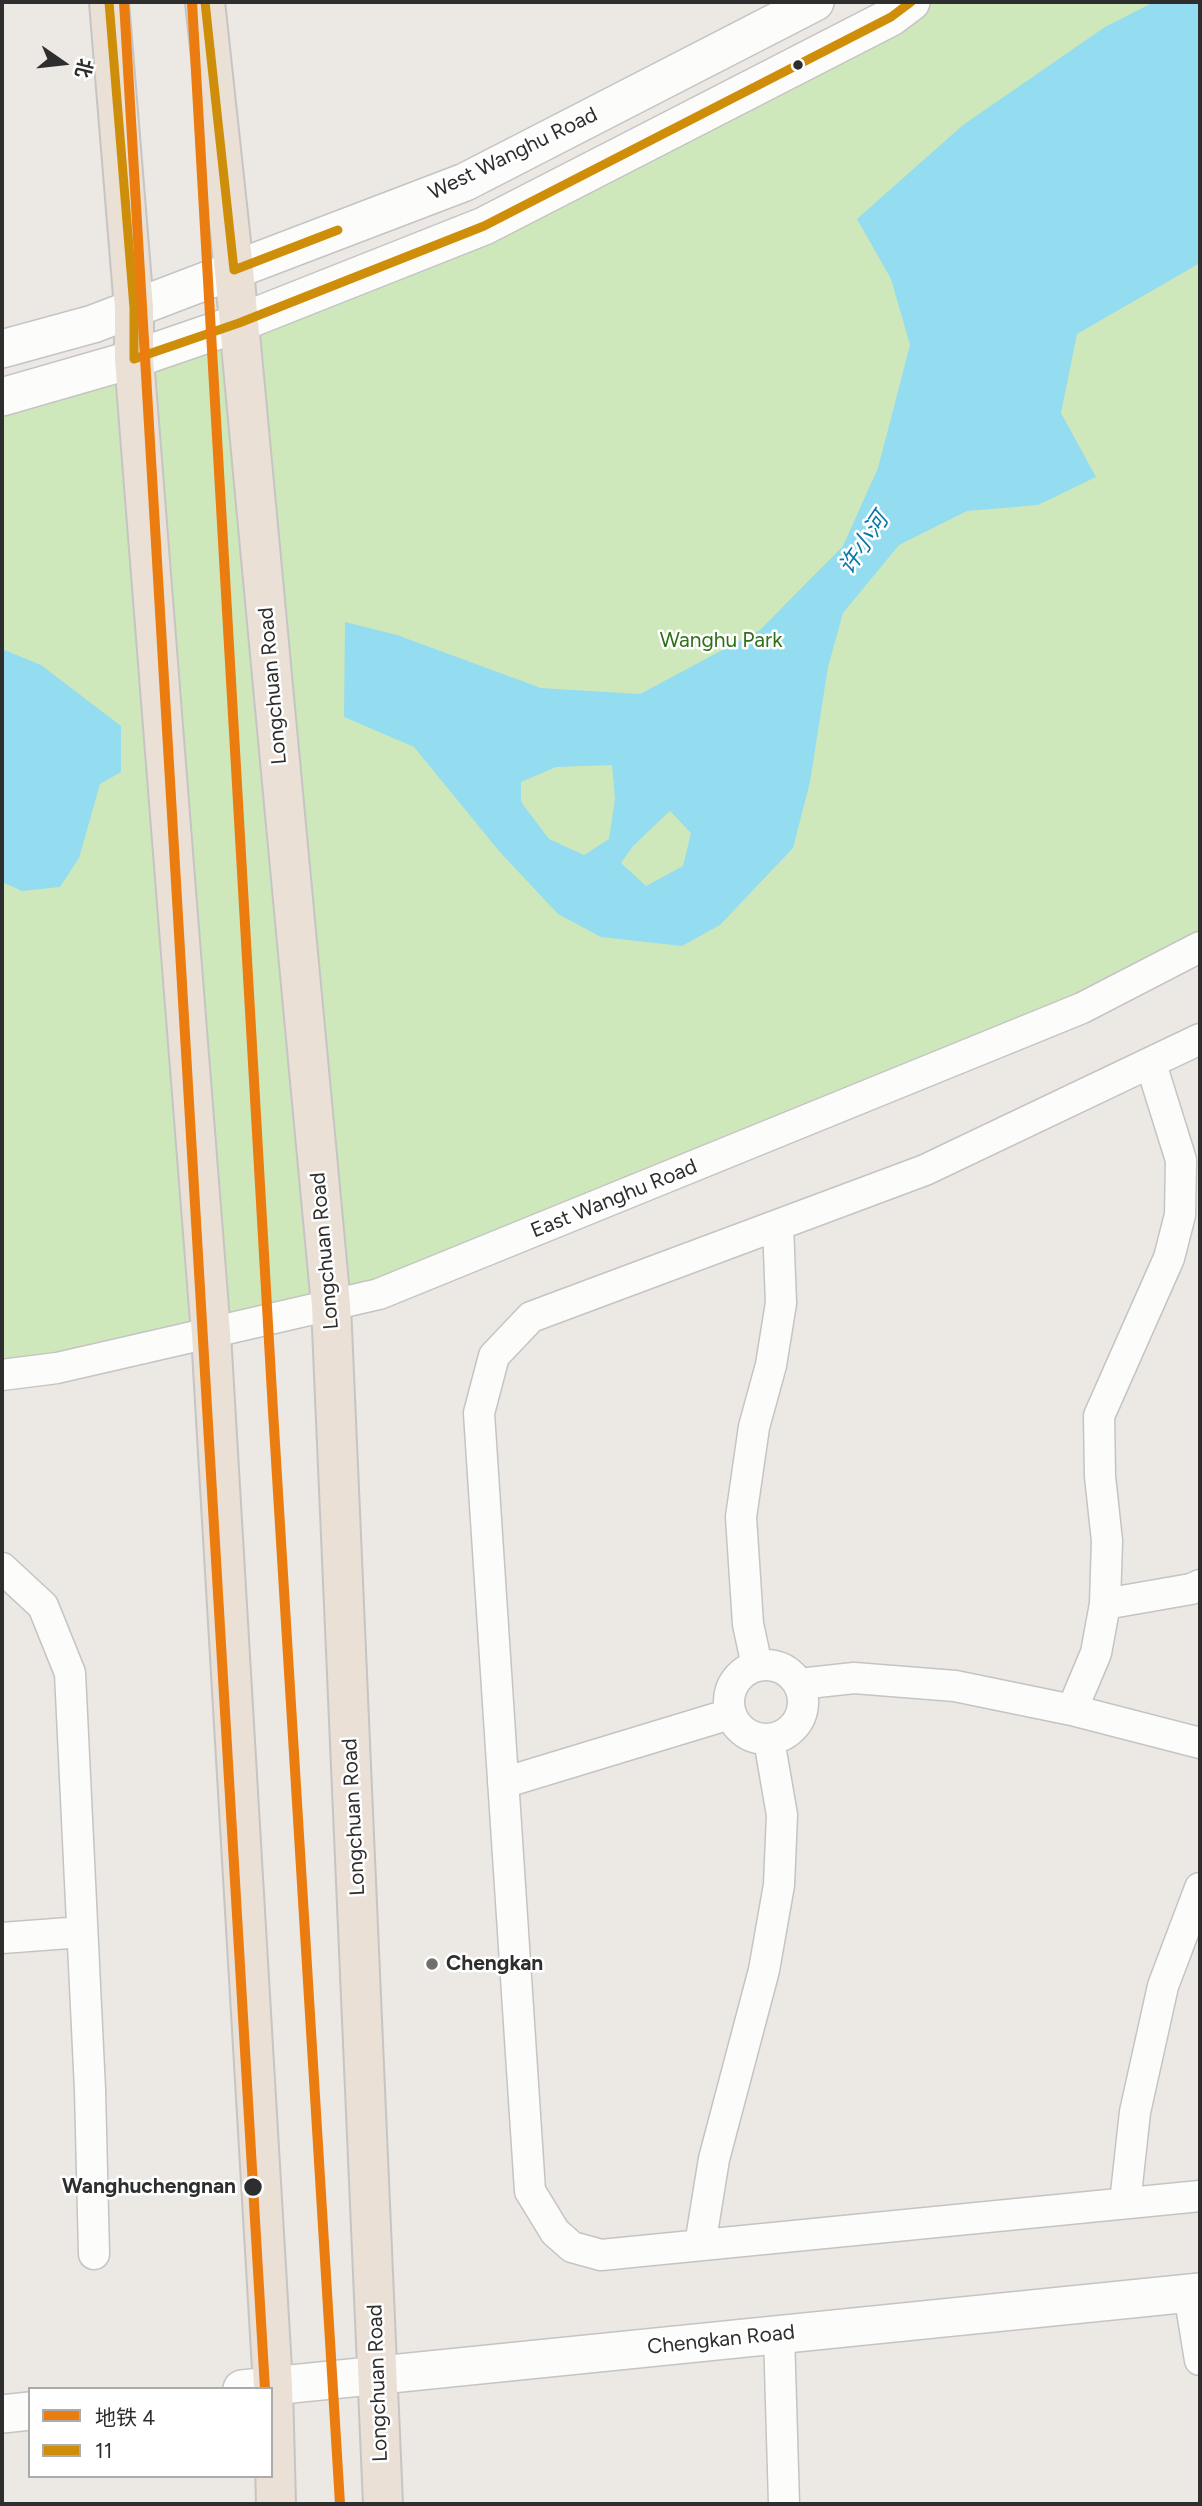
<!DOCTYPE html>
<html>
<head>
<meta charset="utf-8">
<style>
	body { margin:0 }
	#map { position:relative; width:1202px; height:2506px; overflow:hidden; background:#ece8e4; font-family:Figtree,"Noto Sans SC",sans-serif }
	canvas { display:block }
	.frame { position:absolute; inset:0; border:4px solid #2e2e2e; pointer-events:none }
	.legend { position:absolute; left:28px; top:2387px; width:245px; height:91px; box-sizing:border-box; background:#fff; border:2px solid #ababab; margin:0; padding:9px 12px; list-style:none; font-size:21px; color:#2e2e2e }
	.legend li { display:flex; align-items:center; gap:14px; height:35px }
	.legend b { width:35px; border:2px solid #ababab }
	.north { position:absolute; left:28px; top:28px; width:70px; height:70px; -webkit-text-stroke:5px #fff; paint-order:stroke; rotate:104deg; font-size:19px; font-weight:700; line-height:28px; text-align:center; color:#2e2e2e }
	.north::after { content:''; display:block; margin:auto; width:24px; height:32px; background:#2e2e2e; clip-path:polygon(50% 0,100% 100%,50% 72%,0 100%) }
</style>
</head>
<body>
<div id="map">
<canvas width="1202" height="2506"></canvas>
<div class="frame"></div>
<ul class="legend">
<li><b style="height:9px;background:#ea7c10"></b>地铁 4</li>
<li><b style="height:9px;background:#cf8e09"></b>11</li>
</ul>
<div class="north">北</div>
</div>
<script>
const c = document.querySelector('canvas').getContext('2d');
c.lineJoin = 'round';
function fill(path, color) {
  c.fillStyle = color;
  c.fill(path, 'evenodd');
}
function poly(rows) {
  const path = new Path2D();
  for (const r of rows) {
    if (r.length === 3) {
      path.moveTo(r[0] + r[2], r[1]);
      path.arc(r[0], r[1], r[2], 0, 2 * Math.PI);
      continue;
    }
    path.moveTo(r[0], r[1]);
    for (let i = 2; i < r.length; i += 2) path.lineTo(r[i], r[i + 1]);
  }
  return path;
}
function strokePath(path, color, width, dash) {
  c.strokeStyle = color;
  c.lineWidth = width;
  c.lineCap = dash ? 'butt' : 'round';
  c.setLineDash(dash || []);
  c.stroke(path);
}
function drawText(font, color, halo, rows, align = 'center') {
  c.font = font + ' Figtree,"Noto Sans SC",sans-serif';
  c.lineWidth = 5;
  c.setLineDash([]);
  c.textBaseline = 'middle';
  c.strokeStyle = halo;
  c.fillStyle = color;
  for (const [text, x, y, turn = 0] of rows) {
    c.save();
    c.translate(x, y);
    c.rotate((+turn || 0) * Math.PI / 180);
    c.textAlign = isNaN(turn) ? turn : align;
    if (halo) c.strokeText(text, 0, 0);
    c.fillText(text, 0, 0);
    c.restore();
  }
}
fill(poly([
	[911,2,1200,2,1200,947,379,1294,2,1375,2,397,484,226]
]), '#cfe8bb');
fill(poly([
	[1154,2,1200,2,1200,263,1077,334,1061,413,1096,477,1038,505,967,511,899,545,843,613,828,667,810,782,793,848,720,925,682,946,601,937,558,914,499,851,414,747,344,717,345,622,397,635,541,688,640,694,760,630,843,546,878,468,910,345,891,279,857,219,963,125,1105,27],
	[612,765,615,799,609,839,584,855,549,839,521,802,521,782,556,767],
	[670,811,691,833,683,866,646,886,621,863,633,846],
	[2,649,41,665,121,726,121,772,100,784,79,858,60,887,22,891,2,882]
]), '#94dcf0');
const minor = poly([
	[1200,1039,925,1170,531,1317,494,1356,479,1413,530,2191,555,2232,572,2247,601,2255,1200,2196],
	[2,1375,57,1368,379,1294,1082,1008,1200,947],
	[2,1568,43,1606,70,1673,90,2090,94,2254],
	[1105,1604,1191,1589,1200,1585],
	[766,1702,37],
	[757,1666,748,1624,741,1517,754,1427,771,1365,781,1303,778,1225],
	[799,1684,854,1678,955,1686,1072,1710,1200,1743],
	[1072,1710,1096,1653,1105,1604,1107,1541,1100,1476,1099,1416,1169,1258,1180,1215,1181,1160,1151,1064],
	[503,1783,730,1714],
	[2,1938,82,1932],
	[1125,2203,1135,2112,1163,1986,1200,1888],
	[700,2245,714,2159,764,1970,779,1885,782,1815,769,1740],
	[1189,2293,1200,2360],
	[779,2334,784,2504]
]);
const tertiary = poly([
	[2,349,93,324,465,182,815,2],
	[2,397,134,359,239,323,484,226,891,17,911,2],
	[242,2389,1200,2292],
	[2,2414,30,2411]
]);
const trunk = poly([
	[109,2,134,308,134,359,211,1334,273,2386,276,2504],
	[205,2,234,270,331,1305,383,2504]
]);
strokePath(minor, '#c5c4c5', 33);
strokePath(tertiary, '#c5c4c5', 40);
strokePath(trunk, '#c6c5c4', 42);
strokePath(minor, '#fcfcfb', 30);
strokePath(tertiary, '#fcfcfb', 37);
strokePath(trunk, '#eae0d5', 38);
strokePath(poly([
	[109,2,134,308,134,359,239,323,484,226,891,17,911,2],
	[205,2,234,270,338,230]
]), '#cf8e09', 9);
strokePath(poly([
	[124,2,265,2389],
	[192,2,273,1411,340,2504]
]), '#ea7c10', 10);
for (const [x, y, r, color] of [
	[798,65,6,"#2e2e2e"],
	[432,1964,7,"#706f6e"],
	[253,2187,10,"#2e2e2e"]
]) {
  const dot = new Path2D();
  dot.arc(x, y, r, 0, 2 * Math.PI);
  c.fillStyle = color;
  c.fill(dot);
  strokePath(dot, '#fff', 2.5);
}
drawText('21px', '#2e2e2e', '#fff', [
	["West Wanghu Road",513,154,-26],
	["Longchuan Road",273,686,-95],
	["East Wanghu Road",614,1199,-22],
	["Longchuan Road",325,1251,-95],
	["Longchuan Road",354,1817,-93],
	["Chengkan Road",721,2340,-6],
	["Longchuan Road",378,2383,-92]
]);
drawText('21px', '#2e7117', '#fff', [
	["Wanghu Park",721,641]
]);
drawText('bold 21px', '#2e2e2e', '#fff', [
	["Chengkan",446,1964]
], 'left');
drawText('bold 21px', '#2e2e2e', '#fff', [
	["Wanghuchengnan",236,2187]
], 'right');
drawText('italic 23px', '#0778a9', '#fff', [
	["许小河",864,544,-56]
]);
</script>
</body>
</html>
